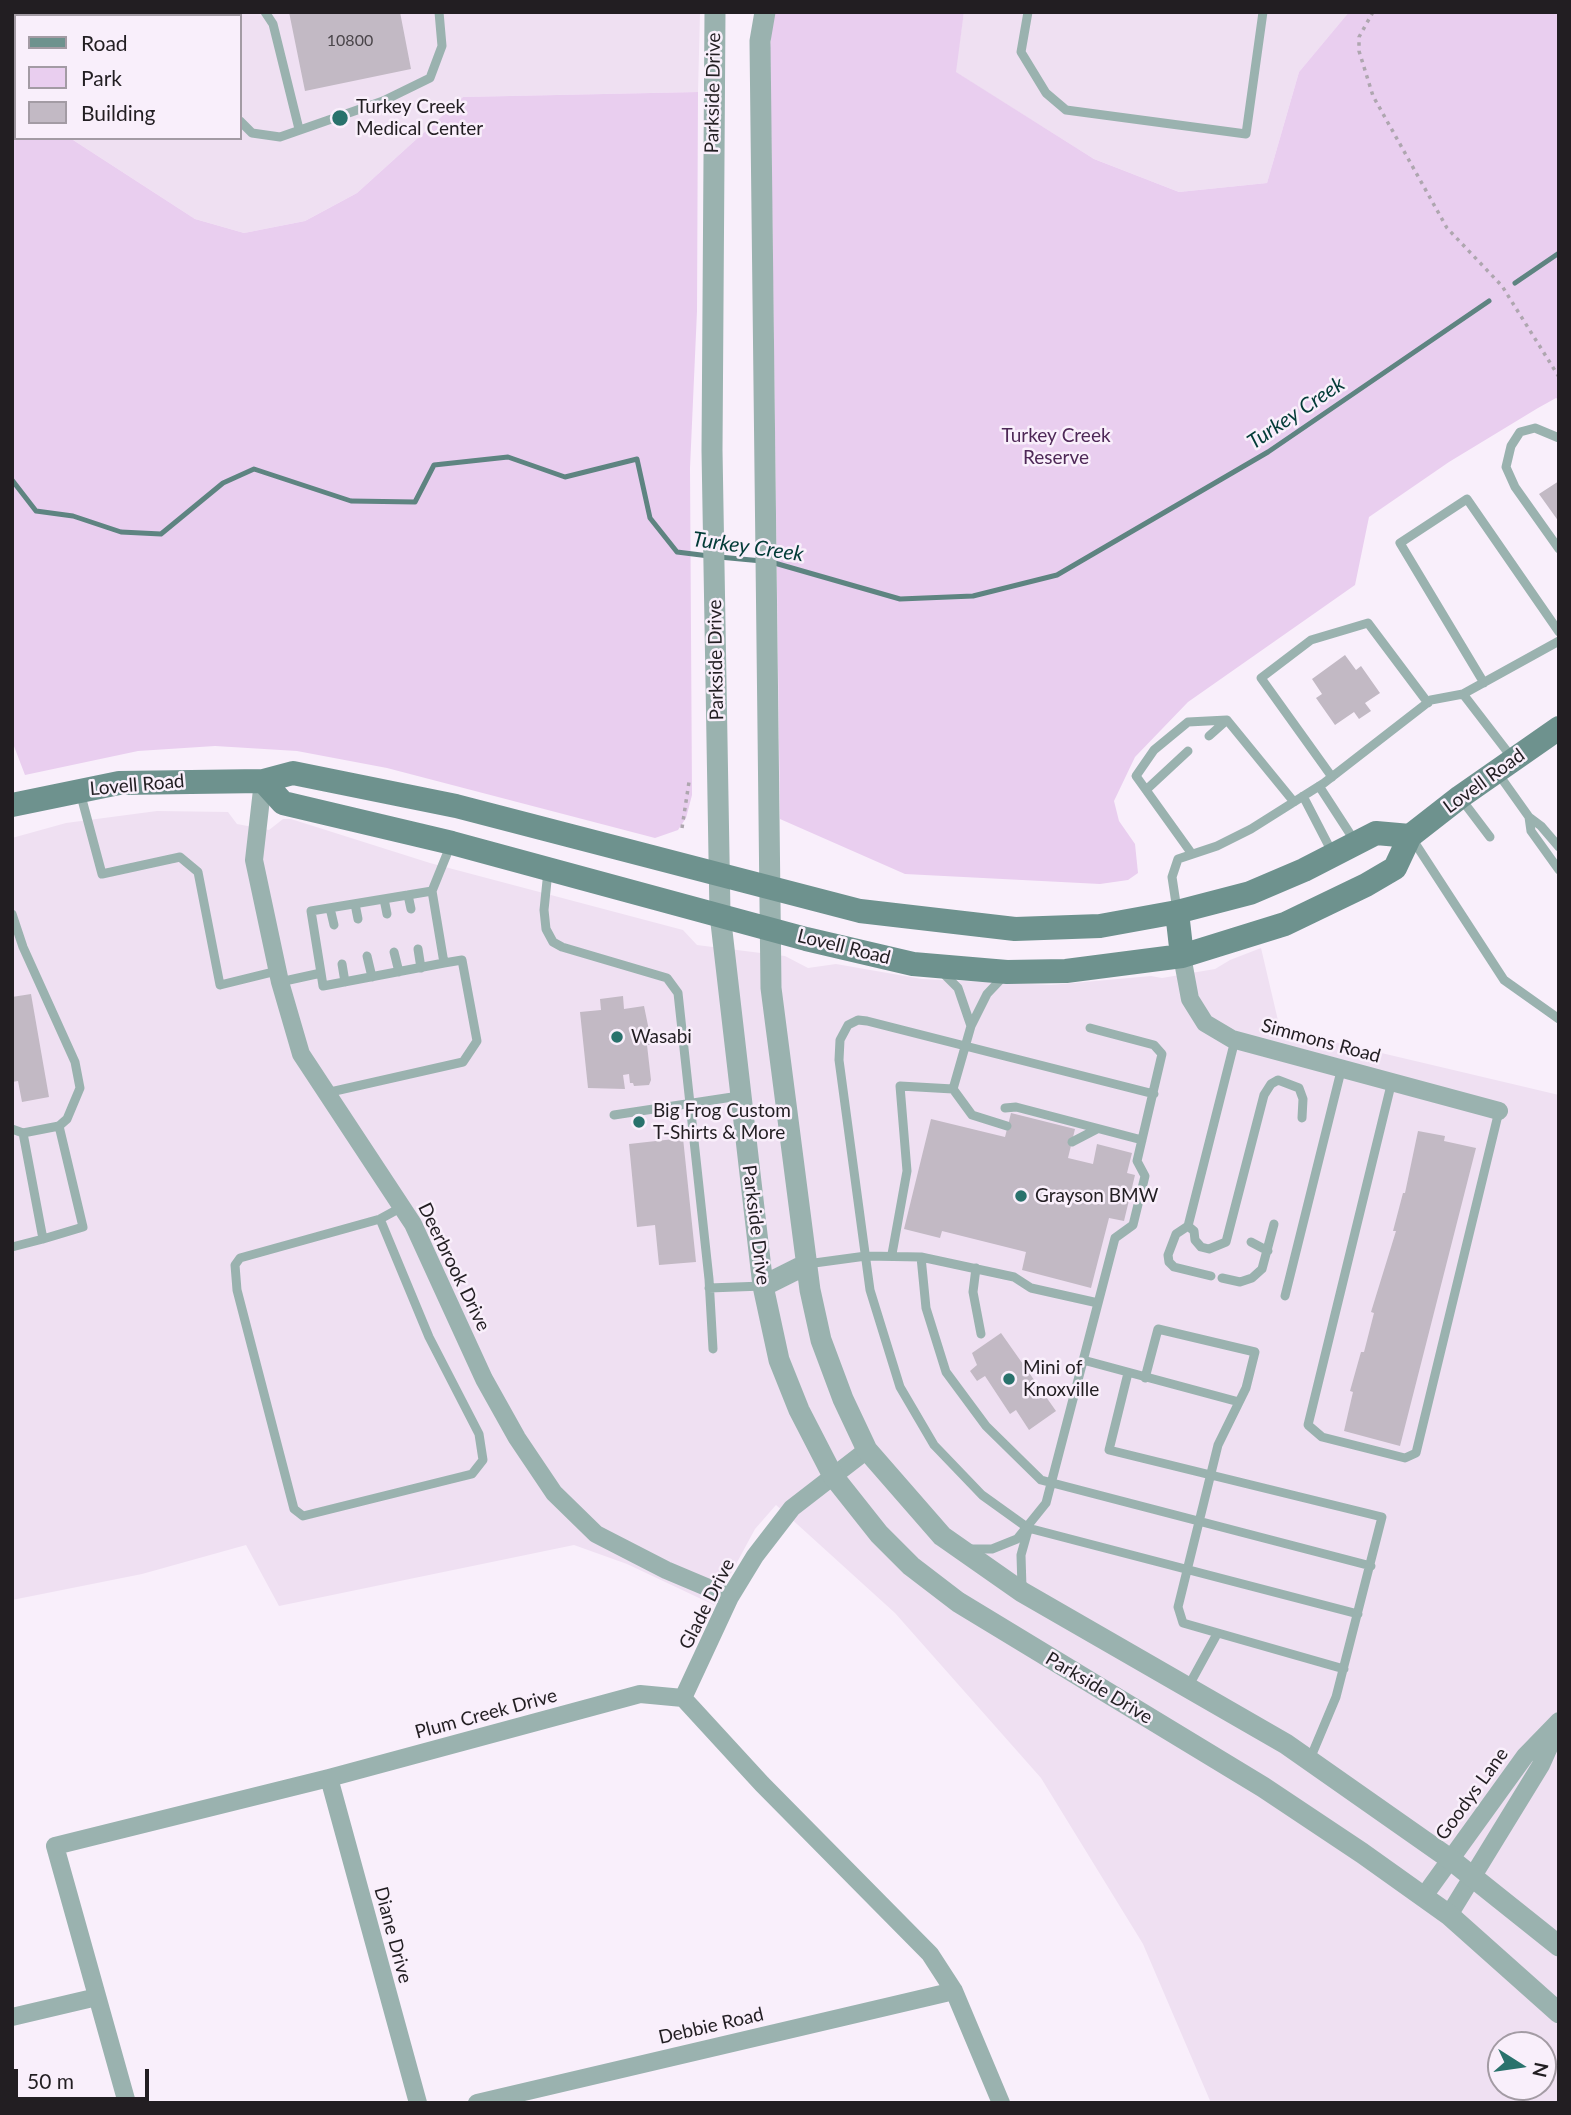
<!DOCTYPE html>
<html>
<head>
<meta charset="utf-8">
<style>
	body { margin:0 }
	#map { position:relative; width:1571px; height:2115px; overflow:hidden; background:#f9effb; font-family:Lato,sans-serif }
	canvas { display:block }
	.frame { position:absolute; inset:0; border:14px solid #221e22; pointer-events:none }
	.legend { position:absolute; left:14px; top:14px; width:228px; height:126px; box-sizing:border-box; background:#f9effb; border:2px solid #a39ba4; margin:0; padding:9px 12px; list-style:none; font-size:21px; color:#221e22 }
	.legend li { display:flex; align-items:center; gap:14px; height:35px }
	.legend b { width:35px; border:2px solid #a39ba4 }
	.north { position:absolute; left:1487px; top:2031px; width:70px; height:70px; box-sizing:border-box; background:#f9effb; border:2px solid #a39ba4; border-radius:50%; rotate:102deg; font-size:19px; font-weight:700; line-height:28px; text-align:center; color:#221e22 }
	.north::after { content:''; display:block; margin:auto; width:24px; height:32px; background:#29726c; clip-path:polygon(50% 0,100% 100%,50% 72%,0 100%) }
	.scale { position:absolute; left:14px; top:2069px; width:135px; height:32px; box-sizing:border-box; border:4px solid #221e22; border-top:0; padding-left:9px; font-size:21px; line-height:24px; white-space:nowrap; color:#221e22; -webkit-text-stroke:5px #f9effb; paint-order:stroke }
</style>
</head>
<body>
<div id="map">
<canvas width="1571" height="2115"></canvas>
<div class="frame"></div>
<ul class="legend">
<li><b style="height:9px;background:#6e928e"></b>Road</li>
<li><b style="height:19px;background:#e9ceef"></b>Park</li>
<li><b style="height:19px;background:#c2b9c4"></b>Building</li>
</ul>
<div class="north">N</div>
<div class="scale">50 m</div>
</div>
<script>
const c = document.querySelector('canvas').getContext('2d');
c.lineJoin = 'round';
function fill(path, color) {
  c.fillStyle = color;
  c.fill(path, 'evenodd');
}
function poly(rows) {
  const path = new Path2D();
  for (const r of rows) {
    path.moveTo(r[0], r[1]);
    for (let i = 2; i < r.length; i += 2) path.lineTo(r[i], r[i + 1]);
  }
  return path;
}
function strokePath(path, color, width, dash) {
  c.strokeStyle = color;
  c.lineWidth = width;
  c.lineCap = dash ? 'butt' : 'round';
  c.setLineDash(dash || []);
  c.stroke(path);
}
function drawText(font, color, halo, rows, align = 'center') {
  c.font = font + ' Lato,sans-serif';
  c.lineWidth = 5;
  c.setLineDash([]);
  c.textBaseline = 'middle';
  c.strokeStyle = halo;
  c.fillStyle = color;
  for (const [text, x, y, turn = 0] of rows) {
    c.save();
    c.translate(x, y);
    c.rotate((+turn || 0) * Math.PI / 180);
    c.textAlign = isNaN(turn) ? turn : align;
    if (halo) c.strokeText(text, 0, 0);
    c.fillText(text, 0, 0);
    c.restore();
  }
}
fill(poly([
	[12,12,700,12,698,92,463,97,357,193,305,221,244,233,195,219,70,138,240,138,240,16,16,16,16,90,12,87],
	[964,12,1349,12,1299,72,1267,183,1179,192,1094,159,955,72],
	[157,811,228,812,237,824,269,830,283,819,291,819,430,863,683,930,697,945,785,956,808,968,836,964,922,979,1051,985,1151,976,1162,978,1215,969,1230,960,1261,948,1280,1029,1559,1095,1559,2103,1211,2103,1143,1944,1041,1778,895,1613,776,1505,755,1529,714,1605,627,1564,574,1545,279,1606,246,1545,142,1574,12,1600,12,838,66,823],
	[1501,2045,1543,2045,1543,2087,1501,2087]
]), '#efe0f2');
fill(poly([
	[773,12,964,12,956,72,1094,159,1179,192,1267,183,1299,72,1349,12,1559,12,1559,400,1556,398,1538,408,1449,462,1369,517,1355,585,1188,702,1135,757,1114,801,1119,821,1135,844,1138,873,1128,880,1100,884,905,874,780,819,770,48],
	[12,87,16,90,16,138,70,138,195,219,244,233,305,221,357,193,463,97,698,92,697,311,690,468,692,795,686,818,678,830,655,838,387,768,297,751,215,746,138,751,25,775,12,741]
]), '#e9ceef');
strokePath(poly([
	[1515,283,1559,253],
	[12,480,36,511,73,516,121,532,161,534,223,483,254,469,351,501,415,502,434,465,508,457,565,477,637,459,650,518,677,552,709,556],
	[719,557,762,561],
	[771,562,900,599,973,596,1057,575,1268,452,1489,301]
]), '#5e8481', 5);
fill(poly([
	[289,12,400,12,411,69,305,91],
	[1559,481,1559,522,1539,494],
	[1345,655,1356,670,1361,666,1380,693,1365,703,1371,711,1359,719,1354,712,1335,725,1316,698,1322,694,1312,679],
	[31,994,49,1097,22,1102,18,1081,12,1082,12,997],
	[623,996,624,1009,644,1006,652,1045,647,1045,651,1080,649,1085,634,1086,633,1083,630,1083,629,1074,623,1075,625,1089,588,1088,580,1012,601,1010,600,999],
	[1011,1113,1075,1129,1068,1158,1093,1164,1097,1144,1132,1153,1127,1173,1135,1175,1124,1221,1109,1218,1091,1288,1022,1270,1026,1252,942,1231,940,1238,904,1229,931,1119,1005,1137],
	[1418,1131,1445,1136,1444,1141,1476,1148,1400,1446,1344,1431,1353,1392,1350,1391,1361,1352,1364,1352,1374,1313,1371,1312,1396,1231,1393,1231,1403,1193,1405,1193],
	[683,1138,696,1262,659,1265,655,1225,637,1227,629,1144],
	[1001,1333,1056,1411,1029,1430,1016,1410,1010,1414,985,1376,977,1381,970,1371,977,1365,972,1353]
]), '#c2b9c4');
strokePath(poly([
	[1373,12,1359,37,1359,51,1373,96,1447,228,1502,286,1559,377],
	[682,828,689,782]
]), '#aea6af', 3.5, [3.5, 5]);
strokePath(poly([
	[155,12,158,16],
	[265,12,273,24,299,129],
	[1028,12,1021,52,1046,93,1066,110,1246,134,1263,12],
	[184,16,187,12],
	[240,121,252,133,280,137,383,101,430,78,442,46,439,12],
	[1559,438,1535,428,1520,432,1511,446,1506,467,1515,487,1559,549],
	[1484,683,1400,543,1467,499,1559,632],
	[1463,694,1513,759],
	[1209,736,1227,720],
	[1497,772,1529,817,1541,826,1559,847],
	[1332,777,1261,678,1311,640,1368,623,1428,703],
	[1319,786,1356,843],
	[1146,790,1188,751],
	[80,792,102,874,180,857,198,872,220,985,277,971],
	[1303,796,1333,854],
	[1462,800,1490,837],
	[1529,817,1531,831,1559,870],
	[1413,840,1504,980,1559,1019],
	[1192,854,1136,776,1154,750,1188,722,1227,720,1294,802],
	[548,871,544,910,546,929,553,942,562,947,667,978,678,993,709,1279,713,1349],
	[408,895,411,909],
	[384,899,387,914],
	[355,904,358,919],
	[330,908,334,925],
	[1177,910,1172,877,1178,859,1217,846,1251,829,1324,783,1431,700,1463,694,1559,641],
	[12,914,23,947,75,1062,80,1088,67,1119,59,1126,23,1133,12,1129],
	[418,949,421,968],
	[394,952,399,972],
	[367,956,372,977],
	[342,964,345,982],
	[321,973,323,986,444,963],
	[943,973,958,988,971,1026],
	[280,982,321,973,311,911,432,891],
	[1392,1081,1308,1425,1322,1437,1405,1458,1416,1453,1499,1111],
	[953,1089,971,1026,987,994,1004,976],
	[953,1089,972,1115,1007,1126],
	[326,1093,463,1062,477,1041,462,960,444,963,432,891,451,844],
	[1154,1094,867,1021,858,1020,848,1025,840,1040,839,1060,870,1290,900,1387,934,1445,982,1495,1028,1528,1358,1614],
	[1005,1108,1016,1107,1142,1140],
	[614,1115,739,1096],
	[23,1133,43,1239,83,1227,59,1126],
	[1072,1142,1097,1129],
	[380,1219,429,1337,479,1434,483,1460,472,1474,303,1516,294,1509,237,1290,235,1265,240,1258,380,1219,402,1207],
	[1188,1226,1194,1231,1195,1240,1201,1247,1209,1249,1226,1242,1264,1095,1271,1084,1278,1080,1299,1088,1303,1099,1302,1118],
	[1251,1242,1268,1251],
	[12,1247,43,1239],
	[892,1254,907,1171,900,1086,953,1089],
	[921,1257,926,1308,946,1372,986,1426,1041,1480,1371,1566],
	[807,1264,866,1256,921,1257,1014,1277,1031,1288,1098,1303],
	[976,1268,973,1292,981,1334],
	[1211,1276,1174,1267,1169,1262,1168,1255,1176,1234,1188,1226,1235,1040],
	[1222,1278,1240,1282,1252,1278,1262,1269,1274,1224],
	[709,1288,763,1286],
	[1285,1296,1342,1067],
	[1083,1360,1239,1402],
	[1128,1373,1109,1450,1382,1517,1336,1697,1310,1759],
	[1145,1378,1158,1329,1255,1352,1246,1388,1218,1445,1178,1607,1183,1623,1344,1669],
	[971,1549,992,1549,1017,1539,1046,1503,1115,1238,1133,1225,1145,1176,1137,1161,1162,1054,1154,1045,1090,1028],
	[1022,1588,1021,1555,1028,1530],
	[1188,1687,1217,1634]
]), '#9ab2af', 9);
strokePath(poly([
	[263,781,254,860,280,982,301,1054,413,1224,484,1379,517,1438,554,1493,596,1534,666,1570,730,1597],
	[1182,956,1190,999,1205,1023,1232,1039,1499,1111],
	[683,1698,730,1597,755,1556,792,1508,867,1450],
	[329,1778,418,2103],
	[1424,1896,1525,1756,1559,1721],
	[1449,1915,1541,1765,1558,1727],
	[12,2017,97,1997],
	[127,2103,55,1846,329,1778,640,1694,683,1698,762,1784,930,1954,954,1991,1001,2103],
	[477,2103,954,1991]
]), '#9ab2af', 18);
strokePath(poly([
	[715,12,712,450,720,914,763,1286,779,1360,799,1410,833,1476,879,1534,911,1566,958,1602,1263,1787,1362,1853,1449,1915,1559,2013],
	[765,12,760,41,771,988,810,1290,821,1340,843,1399,867,1450,942,1536,1022,1592,1286,1744,1450,1859,1559,1946],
	[763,1286,807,1264]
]), '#9ab2af', 21);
strokePath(poly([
	[263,781,283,803,452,843,806,939,913,964,1007,972,1066,971,1182,956,1285,924,1366,885,1395,868,1410,836,1460,797,1559,728],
	[12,805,119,783,263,781,293,773,456,806,860,911,1015,929,1100,926,1177,912,1250,893,1304,870,1376,833,1410,836],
	[1177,912,1182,956]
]), '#6e928e', 24);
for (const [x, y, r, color] of [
	[340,118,9,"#29726c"],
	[617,1037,7,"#29726c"],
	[639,1122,7,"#29726c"],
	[1021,1196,7,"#29726c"],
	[1009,1379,7,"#29726c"]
]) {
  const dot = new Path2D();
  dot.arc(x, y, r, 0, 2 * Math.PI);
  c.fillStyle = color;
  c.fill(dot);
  strokePath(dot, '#f9effb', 2.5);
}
drawText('16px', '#4a454a', null, [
	["10800",350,41]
]);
drawText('19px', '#221e22', '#f9effb', [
	["Parkside Drive",713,93,-89],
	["Parkside Drive",716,660,-91],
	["Lovell Road",1484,781,-36],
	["Lovell Road",137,785,-5],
	["Lovell Road",844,947,14],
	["Simmons Road",1321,1041,15],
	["Parkside Drive",756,1225,83],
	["Deerbrook Drive",454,1267,64],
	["Glade Drive",707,1604,-63],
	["Parkside Drive",1099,1688,31],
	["Plum Creek Drive",486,1714,-15],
	["Goodys Lane",1472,1794,-54],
	["Diane Drive",393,1935,75],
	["Debbie Road",711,2026,-13]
]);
drawText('19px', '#221e22', '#f9effb', [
	["Turkey Creek",356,107],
	["Medical Center",356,129],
	["Wasabi",631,1037],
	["Big Frog Custom",653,1111],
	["T-Shirts & More",653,1133],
	["Grayson BMW",1035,1196],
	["Mini of",1023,1368],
	["Knoxville",1023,1390]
], 'left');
drawText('19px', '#4e2857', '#f9effb', [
	["Turkey Creek",1056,436],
	["Reserve",1056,458]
]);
drawText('italic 21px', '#023b37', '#f9effb', [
	["Turkey Creek",1296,413,-34],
	["Turkey Creek",748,547,8]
]);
</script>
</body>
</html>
